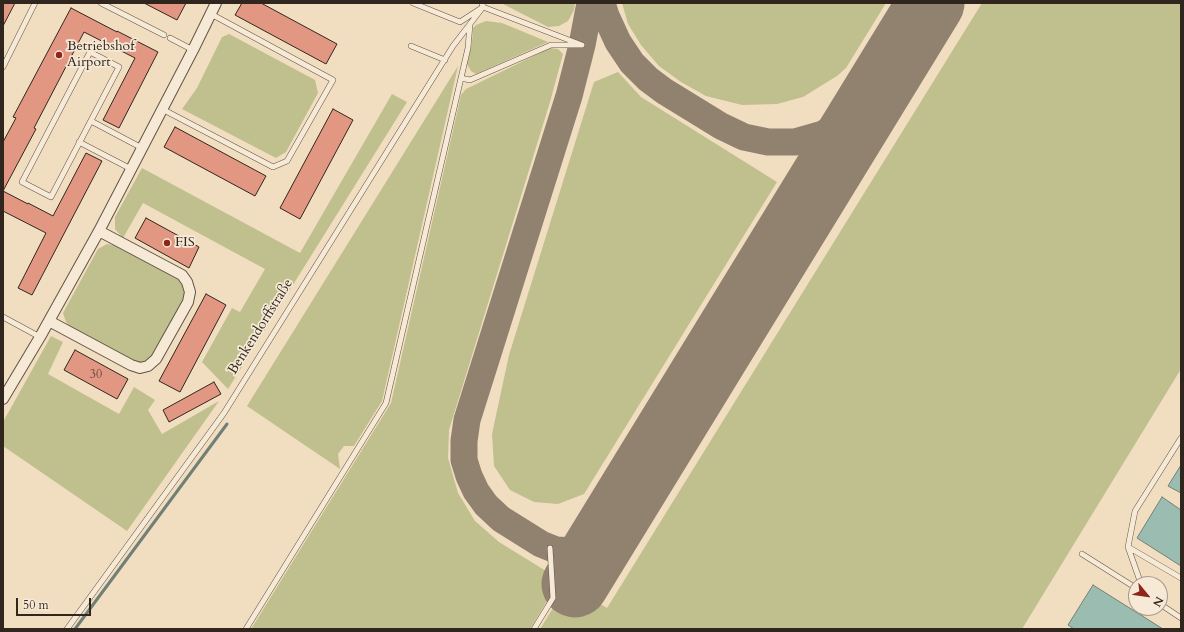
<!DOCTYPE html>
<html>
<head>
<meta charset="utf-8">
<style>
	body { margin:0 }
	#map { position:relative; width:1184px; height:632px; overflow:hidden; background:#f1ddc0; font-family:Cardo,serif }
	canvas { display:block }
	.frame { position:absolute; inset:0; border:4px solid #31261e; pointer-events:none }
	.north { position:absolute; left:1128px; top:576px; width:40px; height:40px; box-sizing:border-box; background:#f6e9d6; border:1px solid #a79b8c; border-radius:50%; rotate:119deg; font-size:11px; font-weight:700; line-height:16px; text-align:center; color:#31261e }
	.north::after { content:''; display:block; margin:auto; width:14px; height:18px; background:#8f2418; clip-path:polygon(50% 0,100% 100%,50% 72%,0 100%) }
	.scale { position:absolute; left:16px; top:598px; width:75px; height:18px; box-sizing:border-box; border:2px solid #31261e; border-top:0; padding-left:5px; font-size:12px; line-height:14px; white-space:nowrap; color:#31261e; -webkit-text-stroke:3px #f6e9d6; paint-order:stroke }
</style>
</head>
<body>
<div id="map">
<canvas width="1184" height="632"></canvas>
<div class="frame"></div>
<div class="north">N</div>
<div class="scale">50 m</div>
</div>
<script>
const c = document.querySelector('canvas').getContext('2d');
c.lineJoin = 'round';
function fill(path, color) {
  c.fillStyle = color;
  c.fill(path, 'evenodd');
}
function poly(rows) {
  const path = new Path2D();
  for (const r of rows) {
    path.moveTo(r[0], r[1]);
    for (let i = 2; i < r.length; i += 2) path.lineTo(r[i], r[i + 1]);
  }
  return path;
}
function strokePath(path, color, width, dash) {
  c.strokeStyle = color;
  c.lineWidth = width;
  c.lineCap = dash ? 'butt' : 'round';
  c.setLineDash(dash || []);
  c.stroke(path);
}
function drawText(font, color, halo, rows, align = 'center') {
  c.font = font + ' Cardo,serif';
  c.lineWidth = 3.5;
  c.setLineDash([]);
  c.textBaseline = 'middle';
  c.strokeStyle = halo;
  c.fillStyle = color;
  for (const [text, x, y, turn = 0] of rows) {
    c.save();
    c.translate(x, y);
    c.rotate((+turn || 0) * Math.PI / 180);
    c.textAlign = isNaN(turn) ? turn : align;
    if (halo) c.strokeText(text, 0, 0);
    c.fillText(text, 0, 0);
    c.restore();
  }
}
fill(poly([
	[501,3,575,3,574,10,568,21,559,26,548,27],
	[622,3,886,3,846,68,837,76,803,97,777,104,742,105,706,96,681,82,659,66,641,45,628,24],
	[982,3,1181,3,1181,369,1022,629,540,629,558,600,554,576,607,608],
	[486,21,502,23,548,42,476,74,471,71,467,64,472,43,473,28,476,25],
	[229,34,315,80,318,93,286,152,276,158,182,109,197,88,222,37],
	[550,48,558,49,563,54,550,102,449,430,448,458,458,493,475,521,499,542,546,571,550,596,530,629,251,629,391,403,461,95,466,89],
	[458,66,382,401,354,446,344,446,338,454,340,469,247,406],
	[618,72,641,97,777,182,584,494,558,504,534,502,510,490,494,466,492,434,509,355,594,82],
	[392,94,407,102,228,389,202,362,232,308,240,312,265,269,143,203,123,238,115,229,115,217,142,168,300,253],
	[107,244,119,246,179,279,184,288,184,300,153,356,142,363,132,362,74,331,66,322,63,313,98,249],
	[51,336,63,342,48,374,119,414,134,387,155,400,148,410,162,434,219,401,127,531,3,446,3,422]
]), '#c0bf8e');
const water = poly([
	[1181,465,1181,493,1168,486,1181,465],
	[1162,497,1181,510,1181,566,1137,538,1162,497],
	[1093,585,1163,629,1074,629,1068,625,1093,585]
]);
fill(water, '#9bbcb0');
strokePath(water, '#718076', 1);
strokePath(poly([
	[75,629,227,424]
]), '#718076', 3);
strokePath(poly([
	[590,3,582,45,569,96,467,420,464,441,464,460,469,476,476,491,486,505,501,519,541,544,556,550,575,551,598,547],
	[602,3,606,16,618,42,632,63,648,79,664,91,721,126,744,137,768,142,795,142,823,134,847,120,864,104,883,83]
]), '#91826f', 27);
strokePath(poly([
	[575,584,931,3]
]), '#91826f', 67);
const building = poly([
	[3,3,15,3,3,26,3,3],
	[144,3,186,3,177,20,144,3],
	[242,3,261,3,337,44,326,64,235,15,242,3],
	[71,8,117,32,117,31,158,52,119,128,103,120,135,58,84,32,34,128,36,129,3,191,28,204,28,203,53,216,86,153,102,161,32,295,18,288,46,233,3,211,3,142,16,118,13,117,71,8],
	[333,109,353,120,300,219,280,208,333,109],
	[175,127,266,176,255,196,164,147,175,127],
	[146,218,199,247,189,268,135,238,146,218],
	[206,294,226,305,180,392,159,381,206,294],
	[75,350,128,379,117,399,64,370,75,350],
	[214,382,221,394,169,422,163,410,214,382]
]);
fill(building, '#e29783');
strokePath(building, '#31261e', 1);
const lane = poly([
	[101,3,164,35],
	[413,3,460,22,483,7,582,45,551,45,470,80,461,78],
	[170,38,193,50],
	[411,46,445,60],
	[90,52,119,67,51,197,22,182,90,52],
	[3,67,35,3],
	[162,109,273,167,287,161,333,80,211,14],
	[91,121,142,148],
	[79,142,131,169],
	[3,317,40,337],
	[1128,547,1181,578],
	[1082,554,1136,588],
	[1141,584,1128,547,1135,511,1181,438],
	[1160,604,1181,618],
	[67,629,224,413,453,46,470,24],
	[246,629,386,403,461,78,468,48,470,24,483,7,482,3],
	[534,629,553,598,550,548]
]);
const street = poly([
	[49,321,131,365,140,368,148,366,156,359,188,302,190,292,187,282,182,275,99,231],
	[3,399,40,337,99,231,193,50,216,3]
]);
strokePath(lane, '#615446', 6);
strokePath(street, '#615446', 12);
strokePath(lane, '#f6e9d6', 5);
strokePath(street, '#f6e9d6', 10);
for (const [x, y, r, color] of [
	[59,55,4,"#8f2418"],
	[167,243,4,"#8f2418"]
]) {
  const dot = new Path2D();
  dot.arc(x, y, r, 0, 2 * Math.PI);
  c.fillStyle = color;
  c.fill(dot);
  strokePath(dot, '#f6e9d6', 1.5);
}
drawText('12px', '#5d4237', null, [
	["30",96,375]
]);
drawText('14px', '#31261e', '#f6e9d6', [
	["Betriebshof",67,47],
	["Airport",67,63],
	["FIS",175,243]
], 'left');
drawText('14px', '#31261e', '#f6e9d6', [
	["Benkendorffstraße",261,327,-58]
]);
</script>
</body>
</html>
